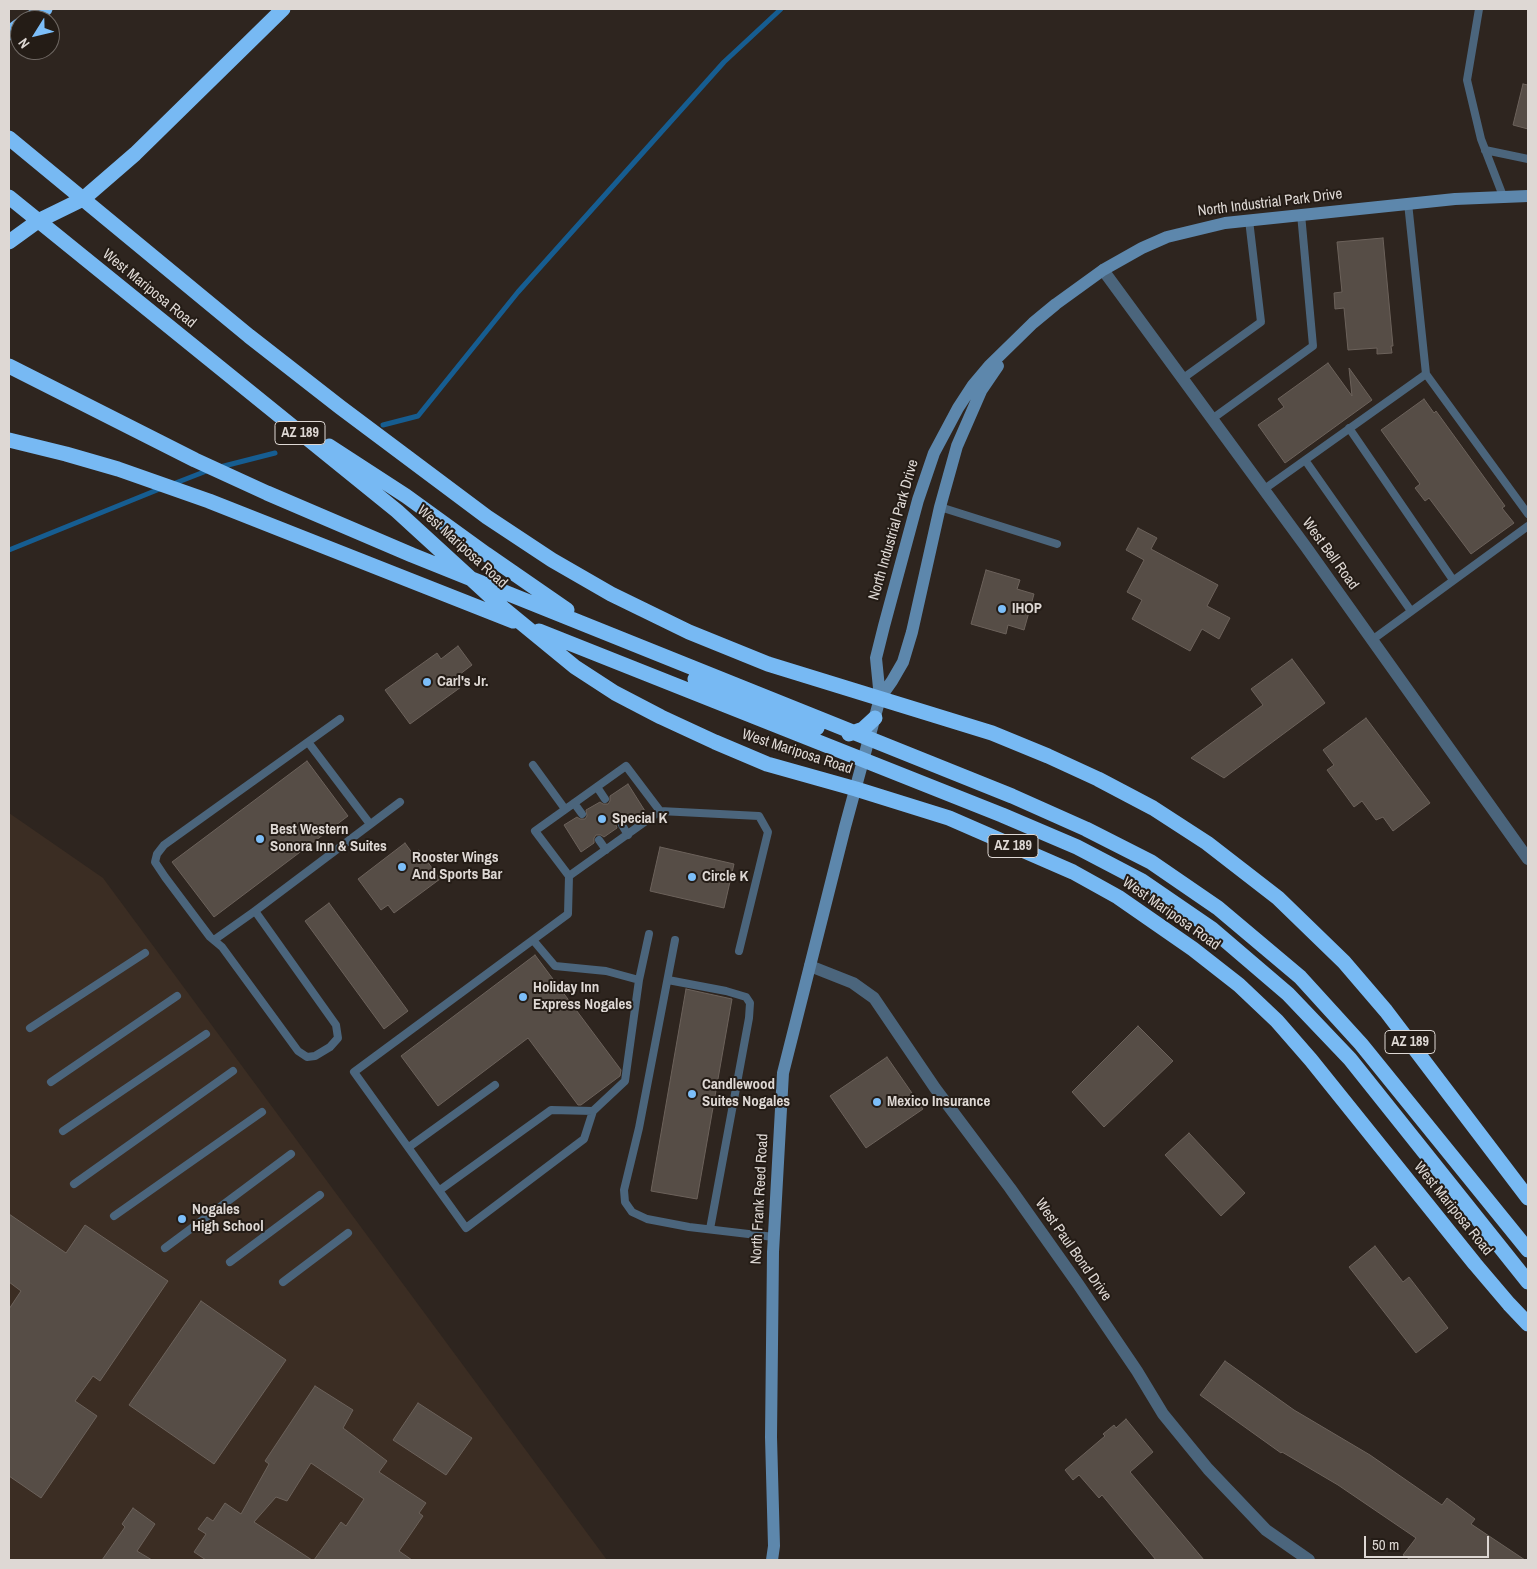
<!DOCTYPE html>
<html>
<head>
<meta charset="utf-8">
<style>
	body { margin:0 }
	#map { position:relative; width:1537px; height:1569px; overflow:hidden; background:#2e251f; font-family:"Archivo Narrow",sans-serif }
	canvas { display:block }
	.frame { position:absolute; inset:0; border:10px solid #ded8d4; pointer-events:none }
	.north { position:absolute; left:10px; top:10px; width:50px; height:50px; box-sizing:border-box; background:#241c16; border:1px solid #6e6762; border-radius:50%; rotate:234deg; font-size:14px; font-weight:700; line-height:20px; text-align:center; color:#ded8d4 }
	.north::after { content:''; display:block; margin:auto; width:18px; height:22px; background:#7cbef9; clip-path:polygon(50% 0,100% 100%,50% 72%,0 100%) }
	.scale { position:absolute; left:1364px; top:1536px; width:125px; height:22px; box-sizing:border-box; border:2px solid #ded8d4; border-top:0; padding-left:6px; font-size:15px; line-height:18px; white-space:nowrap; color:#ded8d4; -webkit-text-stroke:4px #241c16; paint-order:stroke }
</style>
</head>
<body>
<div id="map">
<canvas width="1537" height="1569"></canvas>
<div class="frame"></div>
<div class="north">N</div>
<div class="scale">50 m</div>
</div>
<script>
const c = document.querySelector('canvas').getContext('2d');
c.lineJoin = 'round';
function fill(path, color) {
  c.fillStyle = color;
  c.fill(path, 'evenodd');
}
function poly(rows) {
  const path = new Path2D();
  for (const r of rows) {
    path.moveTo(r[0], r[1]);
    for (let i = 2; i < r.length; i += 2) path.lineTo(r[i], r[i + 1]);
  }
  return path;
}
function strokePath(path, color, width, dash) {
  c.strokeStyle = color;
  c.lineWidth = width;
  c.lineCap = dash ? 'butt' : 'round';
  c.setLineDash(dash || []);
  c.stroke(path);
}
function drawText(font, color, halo, rows, align = 'center') {
  c.font = font + ' "Archivo Narrow",sans-serif';
  c.lineWidth = 4;
  c.setLineDash([]);
  c.textBaseline = 'middle';
  c.strokeStyle = halo;
  c.fillStyle = color;
  for (const [text, x, y, turn = 0] of rows) {
    c.save();
    c.translate(x, y);
    c.rotate((+turn || 0) * Math.PI / 180);
    c.textAlign = isNaN(turn) ? turn : align;
    if (halo) c.strokeText(text, 0, 0);
    c.fillText(text, 0, 0);
    c.restore();
  }
}
fill(poly([
	[9,813,103,878,607,1560,9,1560]
]), '#3b2d23');
strokePath(poly([
	[383,425,418,416,518,292,724,62,781,9],
	[220,467,275,453],
	[173,484,209,470],
	[9,550,162,488]
]), '#165d91', 5);
const building = poly([
	[1523,84,1528,85,1528,129,1513,125,1523,84],
	[1383,238,1393,346,1391,346,1392,353,1377,354,1377,348,1348,350,1344,308,1335,309,1334,293,1342,292,1337,242,1383,238],
	[1328,363,1352,396,1349,368,1372,400,1285,463,1258,425,1284,407,1278,399,1328,363],
	[1424,399,1434,413,1436,411,1505,506,1502,508,1514,523,1471,554,1429,498,1425,501,1415,488,1420,484,1381,430,1424,399],
	[1138,528,1157,538,1151,549,1218,585,1207,606,1230,618,1219,639,1202,629,1190,651,1132,619,1142,600,1127,592,1144,560,1126,550,1138,528],
	[986,570,1020,580,1017,589,1034,594,1024,630,1008,625,1006,634,971,624,986,570],
	[458,646,472,665,455,678,461,687,410,724,385,690,437,653,441,659,458,646],
	[1292,659,1325,703,1224,778,1191,758,1263,705,1251,689,1292,659],
	[1366,718,1430,803,1393,831,1383,817,1376,820,1362,801,1354,807,1327,770,1334,765,1323,750,1366,718],
	[307,761,348,816,214,917,172,862,307,761],
	[628,784,645,811,627,822,622,819,619,820,616,825,617,828,604,837,601,835,596,835,594,838,594,843,581,852,564,825,577,817,580,819,585,819,587,816,586,810,600,802,603,804,608,804,610,801,610,796,628,784],
	[405,843,413,854,419,850,440,879,394,913,388,905,381,910,358,879,405,843],
	[660,847,734,864,724,908,650,891,660,847],
	[329,903,408,1011,384,1029,305,921,329,903],
	[535,955,621,1070,620,1076,581,1105,578,1105,528,1038,438,1106,401,1056,535,955],
	[686,989,732,999,697,1199,651,1191,686,989],
	[1138,1026,1173,1061,1104,1127,1072,1092,1138,1026],
	[887,1057,923,1109,866,1148,830,1096,887,1057],
	[1189,1133,1245,1193,1221,1216,1165,1155,1189,1133],
	[9,1214,66,1253,85,1225,168,1281,100,1381,93,1376,75,1401,97,1416,41,1498,9,1476,9,1309,21,1291,9,1282,9,1214],
	[1375,1246,1403,1282,1409,1277,1448,1328,1416,1353,1349,1267,1375,1246],
	[201,1301,286,1360,214,1464,129,1405,201,1301],
	[1225,1361,1294,1410,1370,1455,1442,1505,1447,1498,1475,1519,1471,1524,1525,1560,1411,1560,1403,1555,1416,1538,1338,1485,1282,1452,1281,1453,1200,1395,1225,1361],
	[315,1386,353,1410,343,1428,387,1461,379,1472,426,1503,419,1513,423,1516,399,1551,412,1560,314,1560,341,1522,346,1526,364,1499,311,1463,287,1501,276,1497,254,1522,312,1560,206,1560,194,1552,206,1534,198,1529,207,1517,213,1521,225,1503,241,1514,269,1464,265,1461,315,1386],
	[418,1403,472,1438,446,1475,393,1440,418,1403],
	[1126,1419,1153,1452,1130,1472,1204,1560,1156,1560,1102,1495,1099,1498,1079,1475,1073,1480,1065,1470,1105,1436,1103,1434,1114,1425,1116,1428,1126,1419],
	[133,1508,155,1524,137,1551,152,1560,102,1560,125,1527,122,1524,133,1508]
]);
fill(building, '#564d46');
strokePath(building, '#6c625b', 1);
strokePath(poly([
	[1479,9,1467,80,1481,139,1503,196],
	[1485,150,1528,159],
	[1408,203,1426,374],
	[1182,379,1261,322,1249,220],
	[1212,419,1313,346,1301,214],
	[1349,428,1453,580],
	[1305,460,1411,611],
	[1263,490,1426,374,1528,514],
	[940,507,1057,544],
	[1372,640,1528,526],
	[340,719,164,845,157,854,155,862,165,877,210,937,222,947,298,1051,307,1057,315,1056,330,1047,338,1038,336,1025,255,911,400,802],
	[308,742,370,824],
	[533,765,565,809],
	[597,787,605,799],
	[574,803,582,814],
	[660,811,569,876,535,831,626,766,660,811,759,816,768,832,739,951],
	[622,825,628,835],
	[599,840,606,850],
	[569,876,568,914,354,1072,466,1228,584,1139,593,1111,625,1081,639,980,649,934],
	[214,940,255,911],
	[533,940,555,966,606,971,639,980],
	[675,940,639,1128,624,1190,625,1202,632,1212,647,1219,689,1227,774,1237],
	[668,980,726,991,746,997,750,1003,749,1018,710,1229],
	[30,1028,145,953],
	[51,1082,177,996],
	[63,1131,206,1034],
	[409,1147,495,1085],
	[74,1184,233,1071],
	[440,1190,551,1110,593,1111],
	[114,1216,262,1112],
	[165,1248,291,1154],
	[230,1262,320,1195],
	[283,1282,348,1233]
]), '#4b657c', 8);
strokePath(poly([
	[1103,270,1306,547,1528,859],
	[810,966,853,983,874,998,935,1088,1010,1188,1078,1284,1137,1371,1163,1414,1208,1469,1266,1530,1309,1560]
]), '#4b657c', 12);
strokePath(poly([
	[880,698,892,681,903,662,912,632,940,507,957,446,981,391,998,366],
	[772,1560,774,1546,771,1437,773,1252,783,1073,845,827,880,698,876,658,884,626,918,500,934,453,958,408,973,385,989,366,1033,323,1056,304,1103,270,1142,248,1167,237,1225,223,1455,199,1528,196]
]), '#5d87ac', 12);
strokePath(poly([
	[28,20,45,9],
	[9,33,20,25],
	[9,138,249,336,340,407,487,517,552,560,611,594,689,632,768,664,992,733,1048,756,1098,779,1153,808,1207,843,1278,898,1344,962,1386,1011,1528,1198],
	[9,197,397,511,503,608,575,667,615,693,661,717,715,742,767,764,856,789,949,818,1073,872,1118,897,1193,949,1239,985,1277,1021,1311,1060,1475,1264,1509,1304,1528,1324],
	[9,242,38,221,83,199,135,154,283,9],
	[9,366,195,460,267,493,412,555,1012,796,1086,829,1151,862,1218,908,1300,977,1361,1044,1528,1250],
	[9,440,66,454,118,469,209,501,513,621],
	[329,446,406,496,486,554,567,610],
	[539,631,1002,815,1077,847,1142,881,1212,929,1288,994,1350,1059,1528,1282],
	[695,679,744,701,817,728],
	[849,734,863,729,875,718]
]), '#77b9f3', 15);
for (const [x, y, r, color] of [
	[1002,609,5,"#7cbef9"],
	[427,682,5,"#7cbef9"],
	[602,819,5,"#7cbef9"],
	[260,839,5,"#7cbef9"],
	[402,867,5,"#7cbef9"],
	[692,877,5,"#7cbef9"],
	[523,997,5,"#7cbef9"],
	[692,1094,5,"#7cbef9"],
	[877,1102,5,"#7cbef9"],
	[182,1219,5,"#7cbef9"]
]) {
  const dot = new Path2D();
  dot.arc(x, y, r, 0, 2 * Math.PI);
  c.fillStyle = color;
  c.fill(dot);
  strokePath(dot, '#241c16', 2);
}
for (const [x, y, w] of [
	[300,433,50],
	[1013,846,50],
	[1410,1042,50]
]) {
  const box = new Path2D();
  box.roundRect(x - w / 2, y - 11.5, w, 23, 4);
  c.fillStyle = '#241c16';
  c.fill(box);
  strokePath(box, '#ded8d4', 1);
}
drawText('bold 14px', '#ded8d4', null, [
	["AZ 189",300,433],
	["AZ 189",1013,846],
	["AZ 189",1410,1042]
]);
drawText('15px', '#ded8d4', '#241c16', [
	["North Industrial Park Drive",1270,203,-7],
	["West Mariposa Road",149,289,39],
	["North Industrial Park Drive",894,530,-74],
	["West Mariposa Road",462,547,42],
	["West Bell Road",1330,554,54],
	["West Mariposa Road",797,752,18],
	["West Mariposa Road",1171,914,35],
	["North Frank Reed Road",760,1199,-87],
	["West Mariposa Road",1453,1209,51],
	["West Paul Bond Drive",1073,1250,55]
]);
drawText('bold 15px', '#ded8d4', '#241c16', [
	["IHOP",1012,609],
	["Carl's Jr.",437,682],
	["Special K",612,819],
	["Best Western",270,830],
	["Sonora Inn & Suites",270,847],
	["Rooster Wings",412,858],
	["And Sports Bar",412,875],
	["Circle K",702,877],
	["Holiday Inn",533,988],
	["Express Nogales",533,1005],
	["Candlewood",702,1085],
	["Suites Nogales",702,1102],
	["Mexico Insurance",887,1102],
	["Nogales",192,1210],
	["High School",192,1227]
], 'left');
</script>
</body>
</html>
